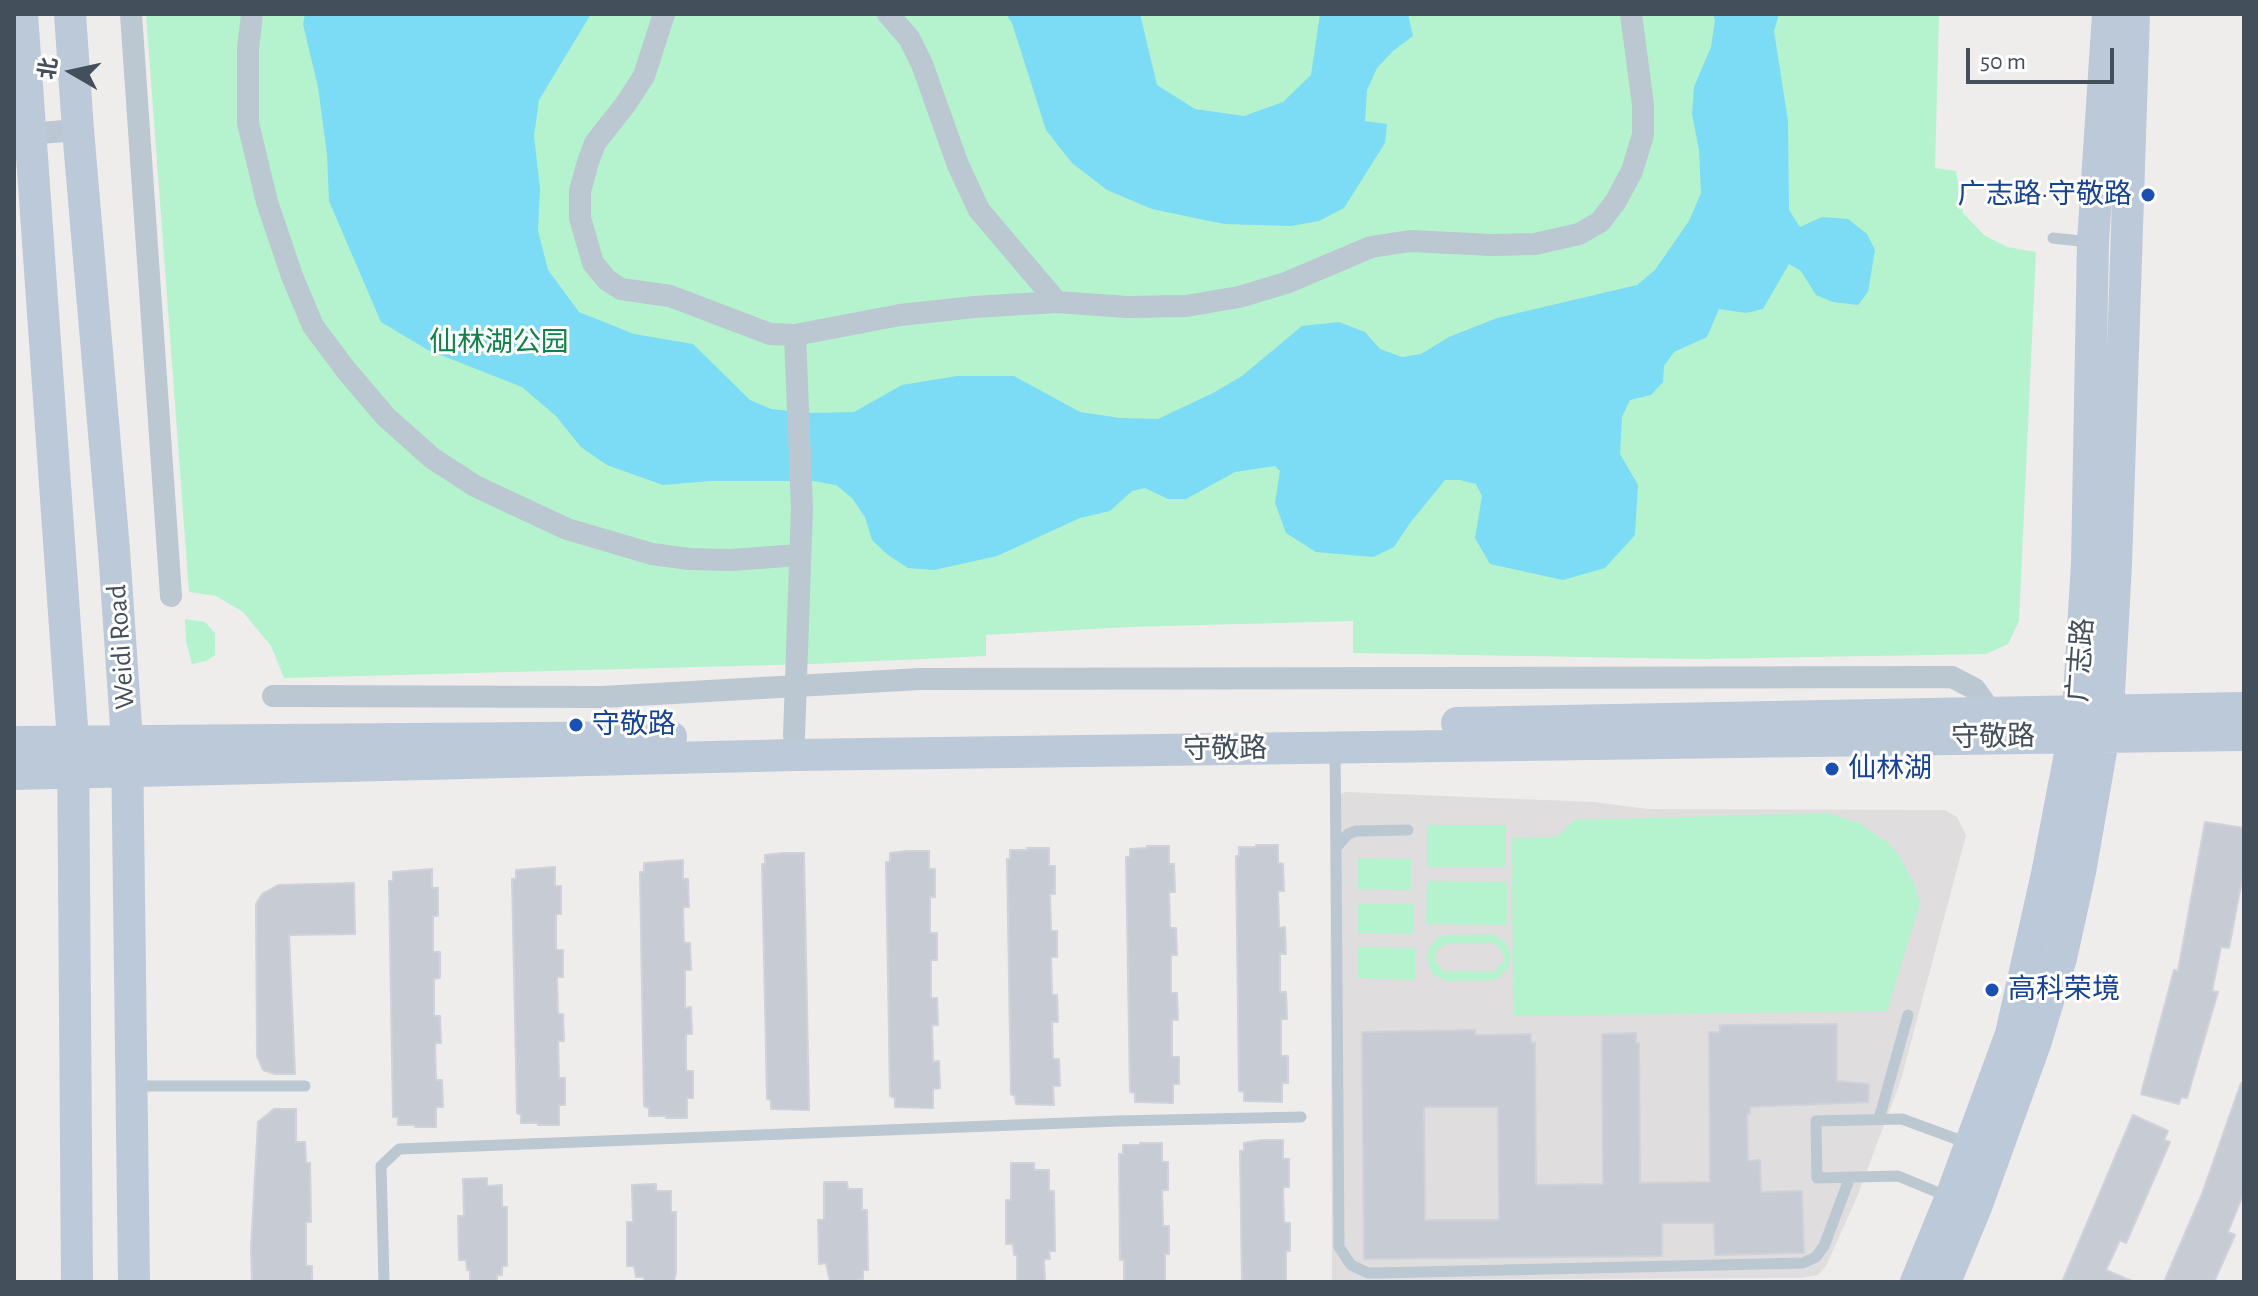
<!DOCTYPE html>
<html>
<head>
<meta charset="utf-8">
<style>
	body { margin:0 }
	#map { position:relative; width:2258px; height:1296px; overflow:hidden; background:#efecec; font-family:"Alegreya Sans","Noto Sans SC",sans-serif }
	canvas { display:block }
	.frame { position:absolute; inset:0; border:16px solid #434f5b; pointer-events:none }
	.north { position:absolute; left:32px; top:32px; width:80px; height:80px; -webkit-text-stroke:6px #fff; paint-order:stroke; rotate:279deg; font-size:22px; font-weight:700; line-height:32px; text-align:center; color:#434f5b }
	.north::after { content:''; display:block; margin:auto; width:28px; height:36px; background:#434f5b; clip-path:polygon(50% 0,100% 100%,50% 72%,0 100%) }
	.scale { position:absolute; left:1966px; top:48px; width:148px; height:36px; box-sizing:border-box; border:4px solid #434f5b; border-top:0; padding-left:10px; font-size:24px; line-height:28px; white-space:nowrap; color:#434f5b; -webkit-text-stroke:6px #fff; paint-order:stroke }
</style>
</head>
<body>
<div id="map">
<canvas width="2258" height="1296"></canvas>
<div class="frame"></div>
<div class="north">北</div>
<div class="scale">50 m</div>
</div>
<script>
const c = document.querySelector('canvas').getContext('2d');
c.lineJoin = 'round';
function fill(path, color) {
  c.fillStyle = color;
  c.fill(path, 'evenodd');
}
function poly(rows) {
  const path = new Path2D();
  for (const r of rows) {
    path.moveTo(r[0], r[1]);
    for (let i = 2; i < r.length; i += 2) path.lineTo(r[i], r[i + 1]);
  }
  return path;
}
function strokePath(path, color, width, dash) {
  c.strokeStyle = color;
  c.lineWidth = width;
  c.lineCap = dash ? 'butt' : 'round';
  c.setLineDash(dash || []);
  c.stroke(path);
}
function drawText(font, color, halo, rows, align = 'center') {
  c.font = font + ' "Alegreya Sans","Noto Sans SC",sans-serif';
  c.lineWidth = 6;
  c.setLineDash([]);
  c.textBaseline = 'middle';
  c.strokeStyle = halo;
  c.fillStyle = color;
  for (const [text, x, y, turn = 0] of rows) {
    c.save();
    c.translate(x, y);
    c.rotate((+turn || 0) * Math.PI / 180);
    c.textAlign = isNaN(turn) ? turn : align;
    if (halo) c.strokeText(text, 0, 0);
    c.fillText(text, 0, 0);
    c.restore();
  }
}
fill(poly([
	[1345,792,1594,802,1648,809,1945,810,1957,817,1966,835,1901,1080,1857,1197,1826,1266,1818,1275,1801,1278,1332,1280,1330,807,1336,796]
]), '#e0ddde');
fill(poly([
	[146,14,1939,14,1935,168,1956,171,1963,213,1984,235,2007,247,2036,252,2019,621,2008,644,1986,654,1697,659,1353,653,1353,621,1128,627,986,635,986,656,812,664,284,678,271,646,243,612,216,596,189,592],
	[185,619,205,622,215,633,215,655,206,661,192,664,186,642],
	[1827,813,1859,823,1887,842,1899,855,1915,886,1920,903,1887,1011,1513,1016,1512,838,1557,837,1574,820],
	[1427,825,1506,825,1506,867,1427,867],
	[1358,858,1411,859,1411,890,1358,889],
	[1427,881,1507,882,1507,925,1426,924],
	[1358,903,1413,904,1413,934,1358,933],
	[1492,934,1505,941,1511,955,1508,968,1499,978,1493,980,1447,981,1434,975,1430,969,1427,956,1429,948,1438,937,1445,935],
	[1447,943,1493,943,1502,950,1504,961,1493,972,1443,971,1436,962,1435,956,1437,950],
	[1358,947,1415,948,1415,980,1357,978]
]), '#b4f3cd');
fill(poly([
	[305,14,591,14,539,100,534,136,540,189,538,231,548,270,579,312,634,334,693,344,750,400,771,409,808,413,854,412,902,385,957,376,1014,376,1080,412,1120,418,1158,419,1213,393,1242,376,1302,326,1339,322,1365,332,1380,349,1402,357,1421,354,1449,337,1497,318,1637,285,1655,270,1689,221,1701,193,1699,150,1692,114,1694,87,1711,47,1715,21,1713,14,1779,14,1774,31,1788,121,1789,210,1800,227,1822,217,1848,219,1867,234,1875,250,1868,292,1858,305,1833,302,1816,295,1801,271,1789,264,1763,309,1746,313,1719,309,1707,337,1674,352,1664,366,1663,382,1651,395,1630,400,1622,417,1620,454,1638,485,1635,535,1605,568,1563,580,1490,564,1475,538,1482,496,1476,484,1460,480,1445,480,1410,523,1394,547,1373,557,1316,552,1286,533,1275,503,1280,471,1275,466,1235,472,1186,499,1168,499,1145,488,1132,491,1110,511,1080,518,997,556,934,570,908,568,888,555,872,540,865,517,852,498,836,485,814,481,710,481,663,485,607,465,581,447,556,416,522,387,428,350,381,322,329,201,327,154,318,87,303,24],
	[1006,14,1140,14,1157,85,1195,109,1244,116,1283,102,1311,75,1320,14,1408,14,1413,36,1393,51,1377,68,1367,90,1365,121,1387,124,1385,143,1344,208,1319,221,1291,226,1224,224,1152,209,1107,190,1072,163,1046,130,1012,23]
]), '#7cdbf5');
const building = poly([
	[2205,822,2244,828,2244,869,2229,948,2221,947,2212,991,2218,992,2213,1009,2187,1098,2181,1097,2179,1104,2141,1094,2174,970,2178,971,2205,822],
	[1256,845,1278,845,1278,863,1283,864,1284,891,1278,891,1279,928,1285,927,1286,954,1280,954,1280,992,1286,992,1287,1019,1281,1019,1281,1056,1288,1056,1288,1083,1282,1083,1282,1102,1244,1101,1244,1092,1239,1091,1236,856,1239,856,1239,847,1256,847,1256,845],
	[1147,846,1169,846,1169,864,1174,864,1175,892,1169,892,1170,928,1176,928,1177,955,1171,955,1171,993,1177,993,1178,1020,1172,1020,1172,1057,1179,1057,1179,1084,1173,1084,1173,1103,1135,1102,1135,1093,1130,1092,1126,857,1130,857,1130,849,1147,848,1147,846],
	[1027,848,1049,848,1049,866,1055,866,1055,894,1050,894,1051,931,1057,931,1057,957,1051,957,1052,995,1057,995,1058,1022,1052,1022,1053,1059,1059,1059,1060,1086,1053,1086,1054,1105,1016,1104,1015,1096,1011,1094,1007,859,1010,859,1010,850,1028,850,1027,848],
	[907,851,929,851,929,869,935,869,935,897,930,897,930,933,937,933,937,960,931,960,931,998,937,998,938,1025,932,1025,933,1062,939,1061,940,1088,933,1089,933,1108,895,1107,895,1098,890,1096,886,862,890,862,890,853,907,851],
	[783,853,804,853,809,1110,771,1109,771,1100,767,1099,762,864,765,864,765,855,783,853],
	[683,860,683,879,688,879,689,907,683,907,684,943,690,943,691,970,685,970,685,1008,691,1007,692,1034,686,1034,686,1071,693,1071,693,1098,687,1098,687,1118,666,1118,666,1116,649,1116,649,1108,644,1106,640,872,644,872,644,863,683,860],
	[555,867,555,886,561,886,561,914,556,914,556,950,563,950,563,977,557,977,558,1014,563,1014,564,1041,558,1041,559,1078,565,1078,565,1105,559,1105,559,1125,538,1125,538,1123,521,1123,521,1115,517,1113,512,879,516,879,516,870,555,867],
	[432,869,432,888,438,888,438,916,433,916,433,952,440,952,440,978,434,979,434,1016,440,1016,441,1043,435,1043,436,1080,442,1080,443,1107,436,1107,436,1127,415,1127,415,1125,398,1125,398,1117,393,1117,389,881,393,881,393,872,432,869],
	[354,883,355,934,289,935,295,1074,275,1074,263,1070,257,1056,256,904,262,894,278,885,354,883],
	[1837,1024,1837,1081,1869,1084,1868,1102,1750,1107,1750,1114,1747,1114,1748,1161,1760,1160,1761,1192,1802,1191,1804,1253,1715,1255,1714,1223,1662,1223,1662,1256,1364,1259,1362,1032,1475,1030,1475,1035,1531,1034,1531,1043,1535,1043,1536,1185,1603,1184,1602,1034,1636,1033,1636,1043,1639,1043,1640,1183,1710,1182,1709,1032,1720,1032,1720,1025,1837,1024],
	[1424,1107,1498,1107,1499,1220,1425,1220,1424,1107],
	[2241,1083,2244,1083,2244,1192,2228,1232,2235,1235,2214,1282,2164,1282,2202,1194,2241,1083],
	[274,1109,296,1109,296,1142,305,1142,306,1163,310,1163,311,1222,306,1222,306,1266,312,1266,312,1282,252,1282,251,1248,258,1122,274,1109],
	[2133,1115,2168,1131,2164,1140,2170,1142,2126,1243,2120,1240,2106,1270,2134,1282,2062,1282,2133,1115],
	[1261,1140,1283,1140,1283,1159,1289,1159,1289,1187,1283,1187,1284,1223,1290,1223,1290,1251,1286,1251,1286,1281,1282,1282,1242,1282,1240,1151,1244,1151,1244,1143,1261,1140],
	[1140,1143,1162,1143,1162,1162,1168,1162,1168,1190,1162,1190,1163,1226,1169,1226,1169,1254,1165,1254,1165,1282,1124,1282,1124,1260,1120,1260,1119,1154,1123,1154,1123,1145,1140,1145,1140,1143],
	[1011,1163,1034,1163,1034,1170,1049,1170,1049,1191,1054,1191,1055,1251,1049,1251,1050,1259,1044,1259,1045,1282,1017,1282,1017,1255,1014,1255,1013,1244,1006,1244,1006,1200,1011,1200,1011,1163],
	[487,1178,487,1186,502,1185,502,1207,507,1207,507,1266,502,1266,502,1275,497,1275,497,1282,470,1282,470,1270,467,1270,466,1260,459,1260,458,1216,464,1216,463,1179,487,1178],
	[824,1182,847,1182,848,1189,862,1189,862,1210,867,1210,868,1270,863,1270,863,1279,858,1279,858,1282,830,1282,826,1263,819,1264,818,1220,824,1220,824,1182],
	[656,1184,656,1191,671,1191,671,1212,676,1212,676,1272,674,1281,670,1282,644,1282,644,1277,636,1277,634,1266,627,1266,627,1222,633,1222,632,1185,656,1184]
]);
fill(building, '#c7cbd3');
strokePath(building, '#cfd2d9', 2);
strokePath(poly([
	[2053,238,2089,242],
	[1335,752,1336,847],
	[1408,830,1356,831,1348,834,1336,848,1339,1247,1351,1265,1368,1273,1377,1273,1803,1263,1816,1257,1824,1246,1850,1177],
	[132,1086,305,1086],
	[1879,1119,1908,1015],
	[1949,1197,1898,1176,1817,1178,1816,1121,1902,1119,1970,1144],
	[384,1282,381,1166,399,1149,1118,1121,1301,1117]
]), '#bbc7d1', 11);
strokePath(poly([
	[131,14,171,596],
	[252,14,248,49,248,123,267,202,292,276,313,326,346,370,386,417,432,458,475,486,567,529,652,554,689,559,731,560,799,555],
	[664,14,644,76,625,105,595,143,588,162,580,191,580,218,593,263,607,280,621,289,670,296,770,334,795,335,900,315,974,307,1057,302,1127,307,1186,306,1239,297,1286,283,1371,247,1410,241,1492,245,1535,244,1579,234,1600,222,1616,201,1632,171,1643,135,1643,105,1631,14],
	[888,14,909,38,922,64,958,165,979,210,1057,302],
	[14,135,78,130],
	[273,696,603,697,920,679,1952,677,1975,689,1992,713],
	[794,736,802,508,795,335]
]), '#bbc7d1', 22);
strokePath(poly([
	[22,14,73,741,77,1282],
	[70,14,78,130,114,550,127,741,134,1282],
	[1457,723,2244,708],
	[14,742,671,737],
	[14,774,795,755,2244,735],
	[1916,1282,1951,1197,2011,1034,2047,874,2078,712,2087,563,2093,242,2108,14],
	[1945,1282,1976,1207,2036,1041,2061,958,2080,872,2108,711,2116,564,2134,14]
]), '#bcc9d8', 32);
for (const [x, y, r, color] of [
	[2148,195,8,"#1a4fb4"],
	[576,725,8,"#1a4fb4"],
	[1832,769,8,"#1a4fb4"],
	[1992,990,8,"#1a4fb4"]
]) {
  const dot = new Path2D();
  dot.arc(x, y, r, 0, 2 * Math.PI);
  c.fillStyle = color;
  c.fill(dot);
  strokePath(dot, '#fff', 3);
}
drawText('28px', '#164399', '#fff', [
	["广志路·守敬路",2132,195,"right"],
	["守敬路",592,725],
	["仙林湖",1848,769],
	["高科荣境",2008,990]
], 'left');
drawText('28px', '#0d8349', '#fff', [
	["仙林湖公园",499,343]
]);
drawText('28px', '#434f5b', '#fff', [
	["Weidi Road",121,647,-94],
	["广志路",2081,660,-86],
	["守敬路",1993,737,-1],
	["守敬路",1225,749,-1]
]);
</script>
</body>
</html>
